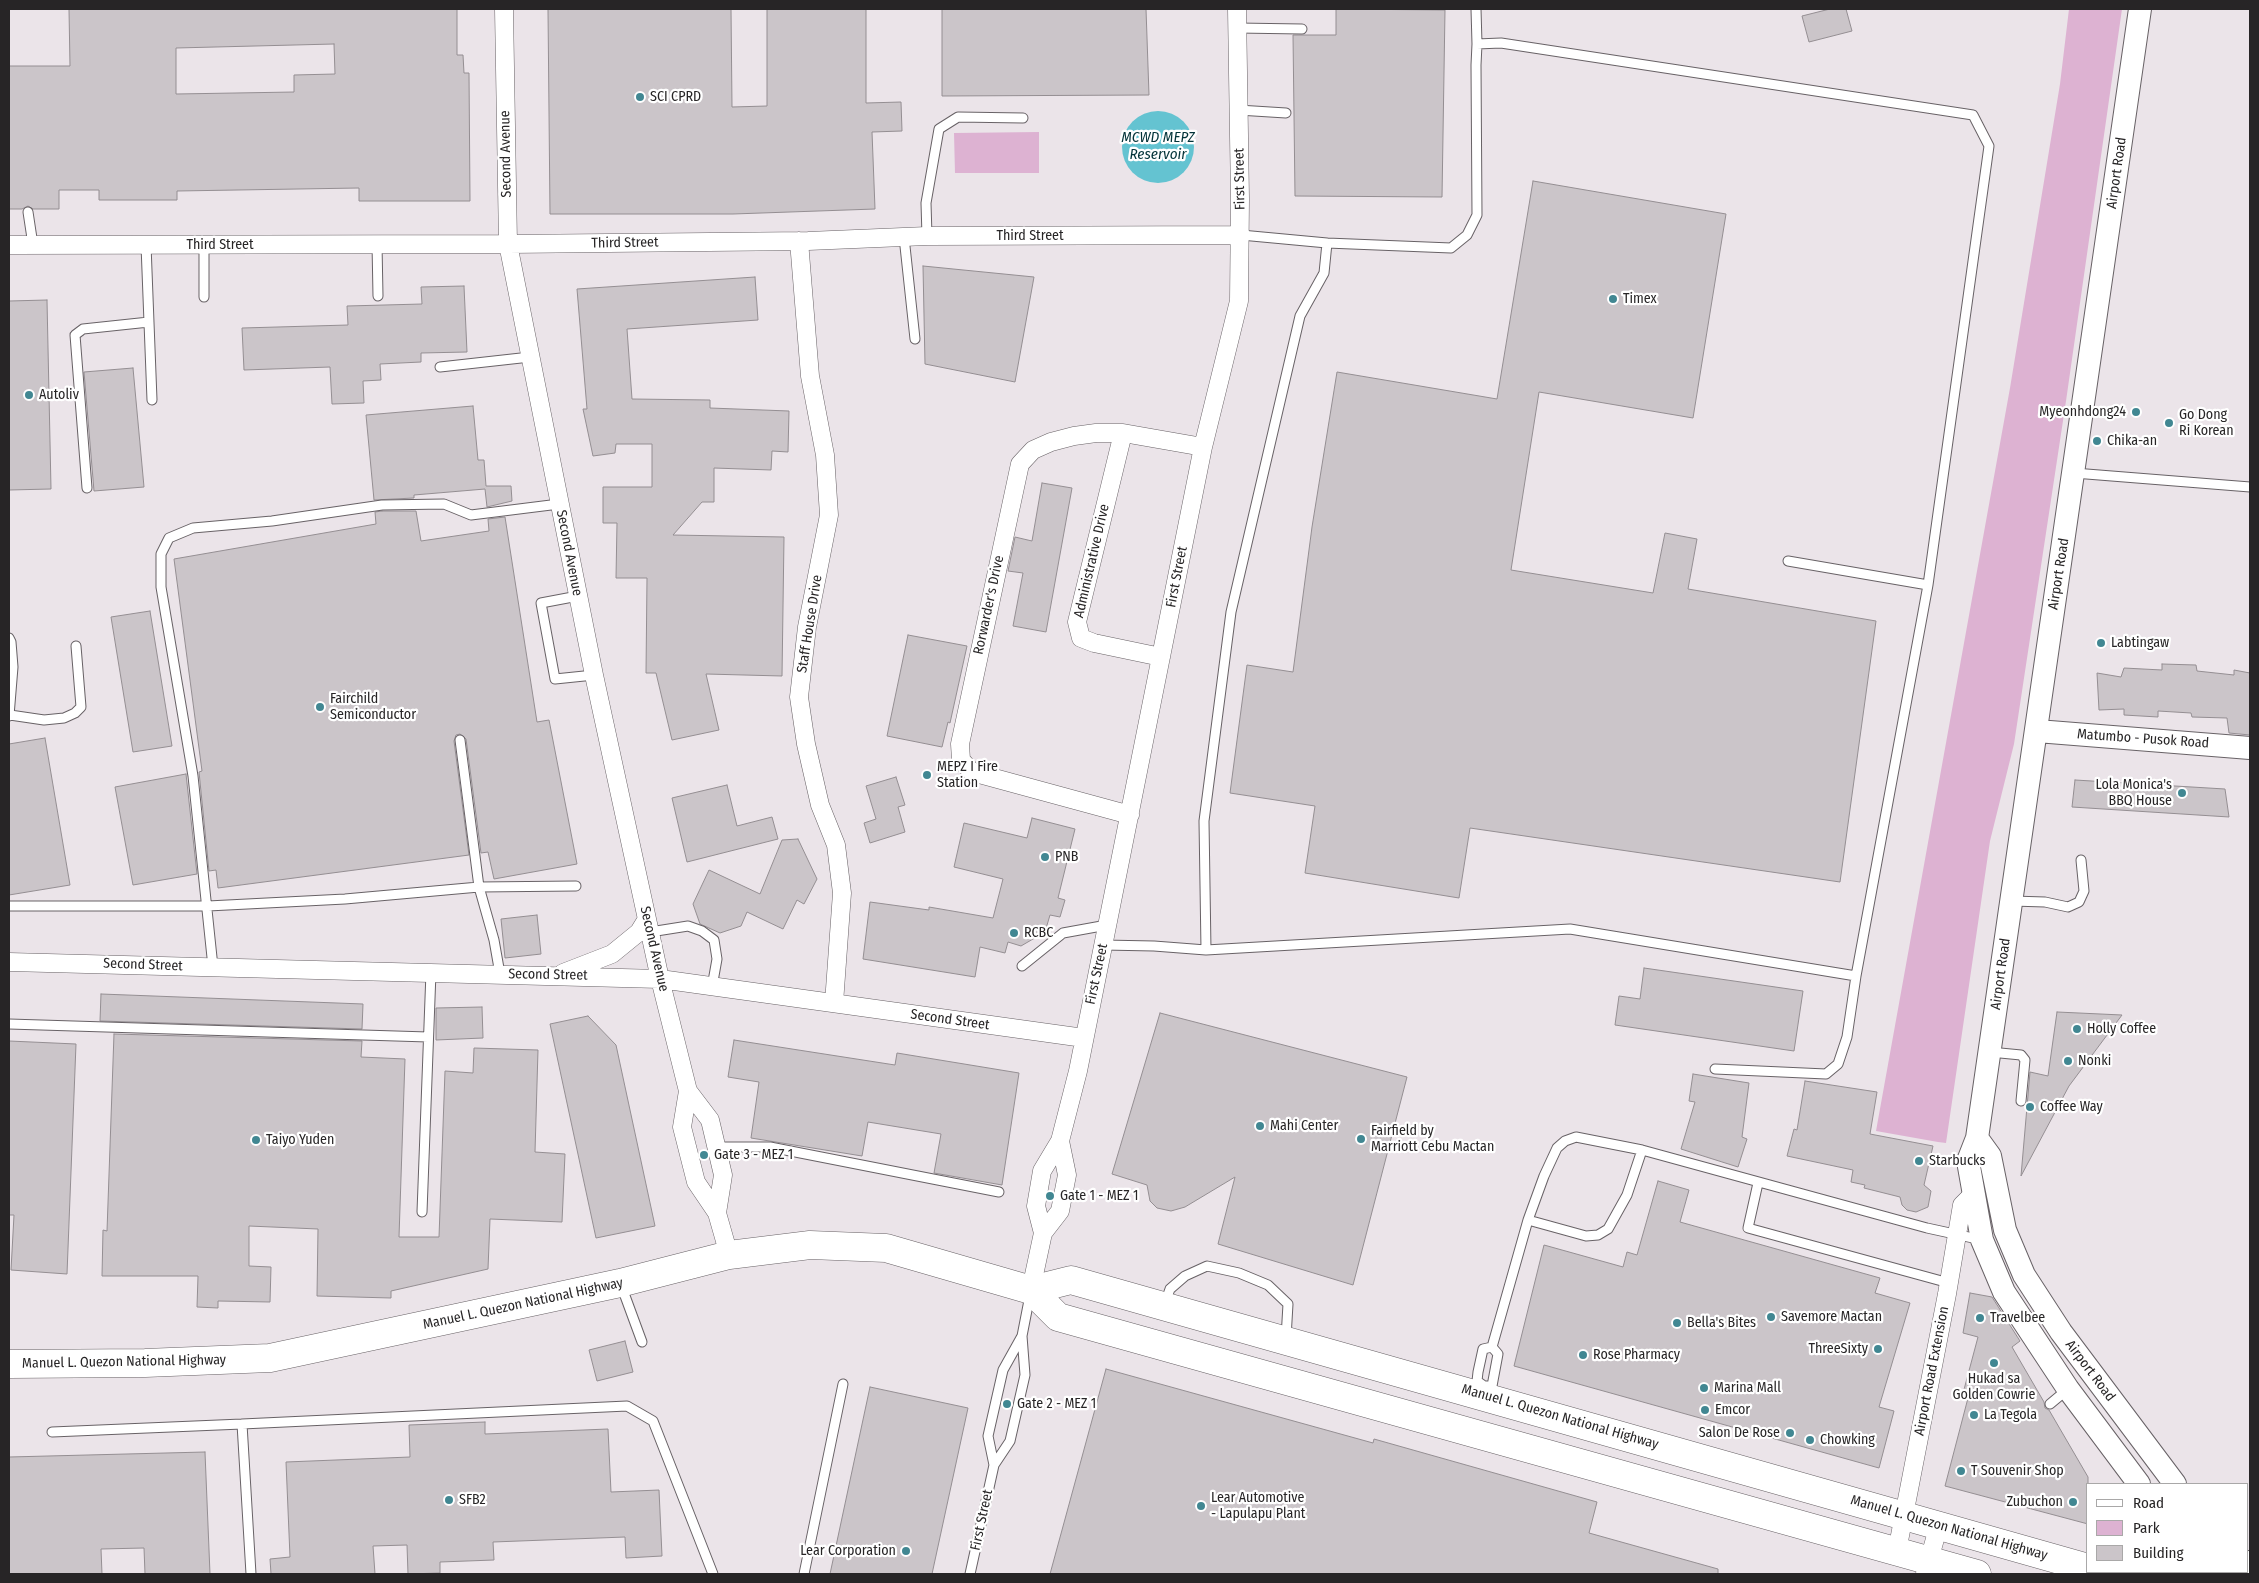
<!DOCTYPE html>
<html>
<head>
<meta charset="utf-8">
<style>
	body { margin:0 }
	#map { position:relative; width:2259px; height:1583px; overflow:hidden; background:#ebe4e9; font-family:"Fira Sans Condensed",sans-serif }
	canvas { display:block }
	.frame { position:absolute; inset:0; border:10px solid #272526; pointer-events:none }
	.legend { position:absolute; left:2086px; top:1483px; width:162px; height:90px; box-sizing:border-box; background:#fff; border:1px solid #a9a8a8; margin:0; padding:6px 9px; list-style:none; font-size:15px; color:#272526 }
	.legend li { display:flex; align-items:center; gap:10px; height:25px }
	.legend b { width:25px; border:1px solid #a9a8a8 }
</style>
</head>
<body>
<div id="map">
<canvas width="2259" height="1583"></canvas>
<div class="frame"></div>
<ul class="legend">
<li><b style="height:6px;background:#fff"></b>Road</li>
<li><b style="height:14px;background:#ddb2d2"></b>Park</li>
<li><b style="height:14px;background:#cbc5c9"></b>Building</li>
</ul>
</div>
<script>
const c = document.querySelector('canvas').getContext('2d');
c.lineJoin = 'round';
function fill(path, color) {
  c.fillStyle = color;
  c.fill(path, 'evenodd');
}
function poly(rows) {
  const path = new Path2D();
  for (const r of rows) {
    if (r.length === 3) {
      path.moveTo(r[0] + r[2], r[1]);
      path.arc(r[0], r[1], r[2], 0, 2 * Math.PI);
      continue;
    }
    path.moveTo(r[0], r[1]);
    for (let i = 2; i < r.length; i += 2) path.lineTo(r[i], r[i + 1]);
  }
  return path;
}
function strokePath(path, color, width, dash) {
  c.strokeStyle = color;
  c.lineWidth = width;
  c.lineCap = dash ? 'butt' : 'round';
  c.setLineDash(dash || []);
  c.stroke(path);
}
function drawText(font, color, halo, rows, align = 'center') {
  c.font = font + ' "Fira Sans Condensed",sans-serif';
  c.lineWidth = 4.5;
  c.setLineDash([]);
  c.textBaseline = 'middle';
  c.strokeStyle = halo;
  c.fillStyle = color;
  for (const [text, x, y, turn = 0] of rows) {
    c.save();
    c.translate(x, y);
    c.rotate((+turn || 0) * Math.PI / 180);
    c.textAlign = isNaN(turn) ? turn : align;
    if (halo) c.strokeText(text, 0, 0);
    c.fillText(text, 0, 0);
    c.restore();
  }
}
fill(poly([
	[2069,9,2122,9,2066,401,2014,744,1990,841,1946,1143,1938,1142,1876,1131,2010,388,2060,84],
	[1039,132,1039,173,955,173,954,133]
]), '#ddb2d2');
fill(poly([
	[1158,147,36]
]), '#64c3d1');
const building = poly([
	[69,9,457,9,457,55,463,55,464,73,469,73,470,201,359,201,359,188,177,191,177,200,99,200,99,190,59,190,59,209,33,209,28,206,22,209,9,209,9,66,70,66,69,9],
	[334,44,335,74,294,75,294,92,176,94,176,48,334,44],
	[548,9,731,9,732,107,767,106,767,9,866,9,866,103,901,102,902,131,872,132,875,209,733,214,550,214,548,9],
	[942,9,1146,9,1149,95,942,96,942,9],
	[1336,9,1445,10,1442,197,1295,196,1293,35,1336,35,1336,9],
	[1830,9,1846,9,1852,31,1809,42,1802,16,1830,9],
	[1533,181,1726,214,1693,418,1539,392,1511,570,1653,593,1665,533,1697,539,1688,589,1876,621,1840,882,1470,828,1459,898,1305,873,1315,806,1230,793,1247,665,1293,672,1312,527,1337,372,1497,399,1533,181],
	[923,266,1034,277,1015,382,925,364,923,266],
	[755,277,758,320,627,329,632,399,710,400,710,408,789,411,788,452,772,451,771,470,714,468,714,502,702,502,673,535,784,537,782,676,706,674,719,730,672,740,656,673,646,673,647,578,616,578,617,523,603,523,603,487,652,487,652,444,616,444,615,453,593,456,583,409,587,409,577,289,755,277],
	[464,286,467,352,421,353,421,362,380,364,381,380,363,381,364,403,332,404,330,367,244,370,242,328,348,325,347,306,422,304,421,287,464,286],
	[47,300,51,489,9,490,9,301,47,300],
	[133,368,144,487,94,491,84,372,133,368],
	[473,406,478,460,484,460,486,486,511,486,512,501,487,507,485,489,414,495,414,498,374,500,366,415,473,406],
	[1042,483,1072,488,1046,632,1013,626,1023,573,1008,571,1015,537,1032,541,1042,483],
	[382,511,416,511,421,541,489,531,488,519,505,517,537,722,549,720,577,864,494,879,488,852,481,853,466,739,460,734,456,735,454,741,469,855,218,888,216,870,209,871,199,772,202,771,174,559,376,524,375,512,382,511],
	[150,611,172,746,133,752,111,617,150,611],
	[908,635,967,646,950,723,948,722,942,747,887,736,908,635],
	[2162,664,2196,665,2197,671,2234,675,2234,670,2250,673,2250,735,2229,733,2227,718,2192,717,2191,713,2158,711,2158,717,2124,715,2124,709,2099,710,2097,673,2121,677,2124,668,2162,670,2162,664],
	[45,738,70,885,9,895,9,744,45,738],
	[186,774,197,874,133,885,115,787,186,774],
	[896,777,905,805,898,807,905,832,870,843,864,823,876,819,866,786,896,777],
	[2075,780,2225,789,2229,817,2072,807,2075,780],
	[727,785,737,826,772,817,778,839,687,862,672,798,727,785],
	[1032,818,1075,829,1058,898,1065,900,1060,917,1050,915,1045,932,1021,946,1008,942,1005,953,980,947,975,977,863,959,870,902,929,910,929,907,993,918,1003,879,954,867,964,823,1027,838,1032,818],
	[798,839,817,879,804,904,797,900,783,929,747,912,741,926,720,933,700,924,693,904,709,870,760,894,782,840,798,839],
	[537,915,541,954,505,958,501,919,537,915],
	[1644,968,1803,991,1794,1051,1615,1025,1619,996,1640,999,1644,968],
	[101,994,363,1004,362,1029,100,1021,101,994],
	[482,1007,483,1038,436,1040,436,1008,482,1007],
	[2057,1012,2122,1015,2069,1086,2021,1176,2030,1072,2048,1076,2057,1012],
	[1160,1013,1407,1077,1353,1285,1218,1244,1235,1177,1185,1207,1171,1211,1157,1208,1150,1201,1147,1185,1112,1174,1160,1013],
	[588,1016,616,1045,655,1226,596,1238,550,1024,588,1016],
	[114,1034,362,1041,361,1057,405,1059,399,1237,439,1237,445,1071,473,1073,474,1048,538,1050,535,1152,565,1154,562,1222,490,1219,488,1269,391,1291,391,1298,317,1296,318,1229,249,1226,249,1266,271,1267,270,1302,218,1301,218,1308,197,1307,198,1276,102,1276,103,1230,107,1231,114,1034],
	[734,1040,895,1065,897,1053,1019,1073,1002,1185,934,1173,941,1134,868,1122,862,1156,751,1138,759,1082,728,1077,734,1040],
	[9,1041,76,1044,67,1274,11,1270,14,1215,9,1215,9,1041],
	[1693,1074,1749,1083,1742,1137,1747,1139,1738,1167,1681,1149,1695,1102,1689,1101,1693,1074],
	[1805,1081,1877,1092,1870,1134,1933,1146,1924,1185,1931,1191,1928,1207,1916,1212,1907,1210,1902,1205,1900,1197,1864,1188,1865,1185,1851,1182,1853,1170,1787,1156,1794,1129,1797,1130,1805,1081],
	[1658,1181,1689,1190,1680,1222,1880,1278,1875,1293,1910,1303,1879,1407,1894,1411,1879,1468,1514,1366,1544,1245,1623,1267,1627,1252,1637,1255,1658,1181],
	[1970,1293,1992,1297,2020,1341,2012,1347,2044,1402,2045,1408,2049,1410,2088,1477,2088,1524,1945,1486,1968,1398,1962,1397,1978,1337,1963,1333,1970,1293],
	[625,1341,633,1372,597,1381,589,1350,625,1341],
	[1106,1369,1373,1443,1374,1439,1597,1502,1589,1533,1718,1569,1718,1574,1050,1574,1106,1369],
	[870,1387,968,1408,932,1574,830,1574,870,1387],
	[485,1422,485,1434,608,1429,611,1492,659,1490,662,1556,626,1558,625,1537,493,1542,494,1560,440,1562,440,1573,408,1574,407,1545,373,1546,375,1574,271,1574,270,1559,290,1557,286,1462,410,1457,409,1425,485,1422],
	[205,1452,210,1574,145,1574,144,1548,101,1549,102,1574,9,1574,9,1457,205,1452]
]);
fill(building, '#cbc5c9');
strokePath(building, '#948e92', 1);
const service = poly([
	[1476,9,1477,44],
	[1237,28,1302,29],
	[1238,110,1286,113],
	[28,212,33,245],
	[1241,235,1327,243,1451,248,1467,235,1477,215,1476,65,1477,44,1501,43,1973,115,1989,146,1928,585,1856,976,1847,1037,1838,1064,1826,1074,1715,1069],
	[927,236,926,203,939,129,958,117,1023,118],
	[904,237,915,339],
	[377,244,378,296],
	[146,245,152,400],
	[204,245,204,297],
	[440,367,530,357],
	[2074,473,2250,487],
	[87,488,75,335,83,329,149,322],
	[1788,561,1928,585],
	[578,596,541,603,555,679,594,675],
	[9,638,11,642,13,667,9,716],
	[10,715,44,720,64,718,75,713,81,707,76,646],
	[460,740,479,887,494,940,500,974],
	[2012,901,2045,902,2068,907,2079,902,2084,891,2081,860],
	[9,906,208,906,345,899,479,887,576,886],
	[650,932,688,926,702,931,714,940,717,959,712,987],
	[1103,945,1154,946,1206,950,1570,929,1856,976],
	[1206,950,1204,821,1231,612,1300,316,1324,273,1327,243],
	[1022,966,1063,933,1107,925],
	[213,967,193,776,161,587,161,554,169,538,193,528,272,521,382,505,444,504,471,515,559,504],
	[9,1024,428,1037],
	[1990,1052,2021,1055,2025,1060,2021,1101],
	[716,1147,770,1147,999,1192],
	[1758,1183,1748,1228,1949,1283],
	[422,1212,431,972],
	[1528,1220,1586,1236,1598,1235,1608,1229,1627,1195,1642,1150],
	[621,1285,642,1342],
	[1165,1303,1170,1289,1185,1276,1207,1266,1239,1273,1268,1285,1288,1304,1286,1338],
	[1492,1347,1483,1349,1478,1372,1477,1381,1484,1386,1492,1386,1498,1354,1492,1347,1528,1220,1544,1176,1557,1148,1565,1141,1576,1137,1642,1150,1927,1228,1982,1240],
	[2050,1404,2068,1389],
	[52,1432,242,1424],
	[994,1465,988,1436,1003,1370,1022,1336],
	[251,1574,242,1424,627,1406,653,1421,713,1574],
	[804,1574,843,1384],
	[970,1574,994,1465,1010,1441,1025,1375,1022,1336,1030,1295]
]);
const minor = poly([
	[504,9,508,244,594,675,660,979,688,1091,710,1120,723,1175,717,1213],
	[799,241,810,376,825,455,829,515,807,627,799,697,806,744,820,805,836,845,842,893,834,1003],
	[9,245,508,244,808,241,927,236,1241,235],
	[1123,433,1077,622,1081,638,1094,643,1161,657],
	[1130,815,972,772,961,760,960,744,1020,464,1033,450,1051,442,1074,436,1096,433,1123,433,1203,447],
	[9,962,660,979,1084,1038],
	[563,973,612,954,639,932,647,919],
	[688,1091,682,1127,696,1182,717,1213,729,1255],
	[1043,1233,1036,1206,1042,1171,1060,1141,1078,1071,1203,447,1239,301,1240,199,1237,9],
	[1031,1289,1043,1233,1060,1211,1067,1175,1060,1141],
	[1897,1551,1947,1294,1962,1205,1973,1194],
	[1925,1574,1939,1525]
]);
const tertiary = poly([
	[2037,731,2250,748],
	[1977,1138,1990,1156,2005,1230,2024,1275,2061,1332,2175,1484],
	[2139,1484,2068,1389,2004,1292,1982,1240,1968,1161,1977,1138,2140,9],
	[2248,1562,2250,1564],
	[2205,1572,2207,1574]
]);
const primary = poly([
	[1031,1290,1071,1280,2088,1568],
	[9,1364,145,1363,270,1358,620,1283,729,1255,810,1245,886,1248,1031,1290,1058,1317,1977,1574],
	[2103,1572,2112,1574],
	[2177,1574,2179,1572]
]);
strokePath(service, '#686266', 11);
strokePath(minor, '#686266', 19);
strokePath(tertiary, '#686266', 24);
strokePath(primary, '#686266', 29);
strokePath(service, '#fff', 9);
strokePath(minor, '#fff', 18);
strokePath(tertiary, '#fff', 22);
strokePath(primary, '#fff', 28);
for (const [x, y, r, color] of [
	[640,97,5,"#418792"],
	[1613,299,5,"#418792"],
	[29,395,5,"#418792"],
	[2136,412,5,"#418792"],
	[2169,423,5,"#418792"],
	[2097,441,5,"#418792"],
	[2101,643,5,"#418792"],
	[320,707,5,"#418792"],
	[927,775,5,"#418792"],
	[2182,793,5,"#418792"],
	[1045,857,5,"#418792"],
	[1014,933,5,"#418792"],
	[2077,1029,5,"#418792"],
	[2068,1061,5,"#418792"],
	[2030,1107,5,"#418792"],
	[1260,1126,5,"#418792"],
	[1361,1139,5,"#418792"],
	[256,1140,5,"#418792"],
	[704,1155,5,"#418792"],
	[1919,1161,5,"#418792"],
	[1050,1196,5,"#418792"],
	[1771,1317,5,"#418792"],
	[1980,1318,5,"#418792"],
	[1677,1323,5,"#418792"],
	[1878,1349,5,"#418792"],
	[1583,1355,5,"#418792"],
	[1994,1363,5,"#418792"],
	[1704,1388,5,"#418792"],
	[1007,1404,5,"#418792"],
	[1705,1410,5,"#418792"],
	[1974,1415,5,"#418792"],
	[1790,1433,5,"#418792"],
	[1810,1440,5,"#418792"],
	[1961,1471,5,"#418792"],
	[449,1500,5,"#418792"],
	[2073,1502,5,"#418792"],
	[1201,1506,5,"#418792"],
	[906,1551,5,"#418792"]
]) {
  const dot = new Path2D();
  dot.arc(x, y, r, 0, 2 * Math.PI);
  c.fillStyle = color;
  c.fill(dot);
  strokePath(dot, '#fff', 2);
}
drawText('14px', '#272526', '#fff', [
	["SCI CPRD",650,97],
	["Timex",1623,299],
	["Autoliv",39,395],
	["Myeonhdong24",2126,412,"right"],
	["Go Dong",2179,415],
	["Ri Korean",2179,431],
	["Chika-an",2107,441],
	["Labtingaw",2111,643],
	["Fairchild",330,699],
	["Semiconductor",330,715],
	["MEPZ I Fire",937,767],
	["Station",937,783],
	["Lola Monica's",2172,785,"right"],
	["BBQ House",2172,801,"right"],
	["PNB",1055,857],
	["RCBC",1024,933],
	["Holly Coffee",2087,1029],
	["Nonki",2078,1061],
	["Coffee Way",2040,1107],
	["Mahi Center",1270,1126],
	["Fairfield by",1371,1131],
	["Marriott Cebu Mactan",1371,1147],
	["Taiyo Yuden",266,1140],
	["Gate 3 - MEZ 1",714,1155],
	["Starbucks",1929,1161],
	["Gate 1 - MEZ 1",1060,1196],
	["Savemore Mactan",1781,1317],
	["Travelbee",1990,1318],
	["Bella's Bites",1687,1323],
	["ThreeSixty",1868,1349,"right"],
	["Rose Pharmacy",1593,1355],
	["Hukad sa",1994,1379,"center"],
	["Golden Cowrie",1994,1395,"center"],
	["Marina Mall",1714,1388],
	["Gate 2 - MEZ 1",1017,1404],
	["Emcor",1715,1410],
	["La Tegola",1984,1415],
	["Salon De Rose",1780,1433,"right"],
	["Chowking",1820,1440],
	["T Souvenir Shop",1971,1471],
	["Lear Automotive",1211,1498],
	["- Lapulapu Plant",1211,1514],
	["SFB2",459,1500],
	["Zubuchon",2063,1502,"right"],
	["Lear Corporation",896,1551,"right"]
], 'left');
drawText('14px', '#272526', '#fff', [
	["Second Avenue",506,154,-91],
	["Airport Road",2117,173,-82],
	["First Street",1240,179,-91],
	["Third Street",1030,236],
	["Third Street",625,243,-1],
	["Third Street",220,245],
	["Second Avenue",569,553,79],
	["Administrative Drive",1092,561,-77],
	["Airport Road",2059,574,-81],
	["First Street",1177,577,-79],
	["Rorwarder's Drive",989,605,-78],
	["Staff House Drive",810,624,-81],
	["Matumbo - Pusok Road",2143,739,4],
	["Second Avenue",654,949,77],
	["Second Street",143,965,2],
	["First Street",1097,974,-78],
	["Airport Road",2001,974,-82],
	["Second Street",548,975,1],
	["Second Street",950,1020,8],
	["Manuel L. Quezon National Highway",523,1304,-12],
	["Manuel L. Quezon National Highway",124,1362,-1],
	["Airport Road Extension",1932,1371,-79],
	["Airport Road",2090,1371,53],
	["Manuel L. Quezon National Highway",1560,1417,16],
	["First Street",982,1520,-78],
	["Manuel L. Quezon National Highway",1949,1528,16]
]);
drawText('italic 15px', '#033339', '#fff', [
	["MCWD MEPZ",1158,138],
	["Reservoir",1158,155]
]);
</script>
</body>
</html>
